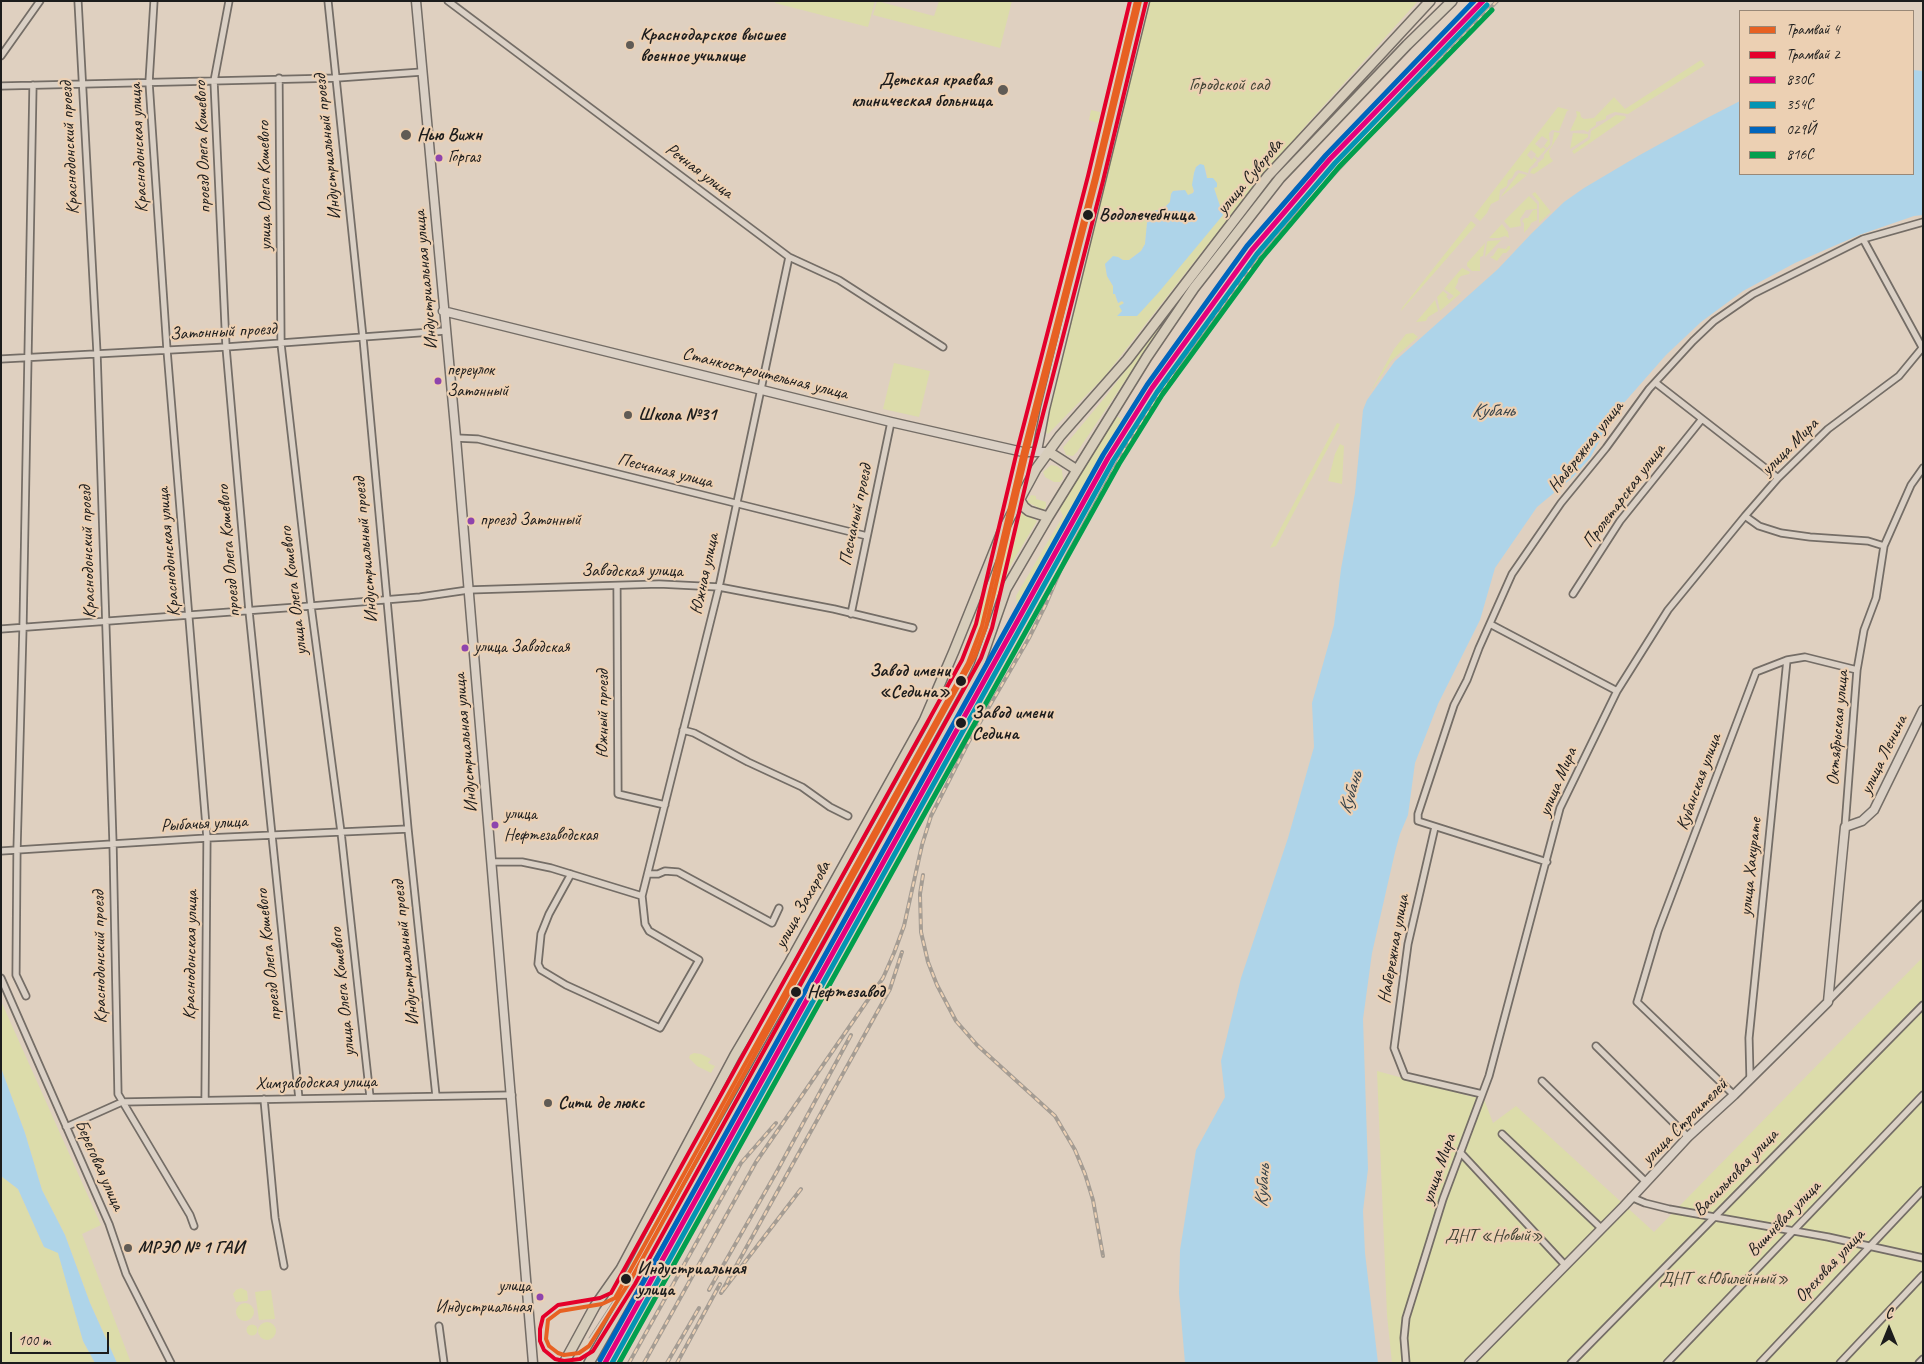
<!DOCTYPE html>
<html>
<head>
<meta charset="utf-8">
<style>
	body { margin:0 }
	#map { position:relative; width:1924px; height:1364px; overflow:hidden; background:#dfd0c0; font-family:Caveat,sans-serif }
	canvas { display:block }
	.frame { position:absolute; inset:0; border:2px solid #1c1c1c; pointer-events:none }
	.legend { position:absolute; left:1739px; top:10px; width:175px; height:165px; box-sizing:border-box; background:#ecd0b3; border:1px solid #987; margin:0; padding:6px 9px; list-style:none; font-size:15px; color:#1c1c1c }
	.legend li { display:flex; align-items:center; gap:10px; height:25px }
	.legend b { width:25px; border:1px solid #987 }
	.north { position:absolute; left:1864px; top:1304px; width:50px; height:50px; -webkit-text-stroke:4px #ecd0b3; paint-order:stroke; rotate:0deg; font-size:14px; font-weight:700; line-height:20px; text-align:center; color:#1c1c1c }
	.north::after { content:''; display:block; margin:auto; width:18px; height:22px; background:#1c1c1c; clip-path:polygon(50% 0,100% 100%,50% 72%,0 100%) }
	.scale { position:absolute; left:10px; top:1332px; width:99px; height:22px; box-sizing:border-box; border:2px solid #1c1c1c; border-top:0; padding-left:6px; font-size:15px; line-height:18px; white-space:nowrap; color:#1c1c1c; -webkit-text-stroke:4px #ecd0b3; paint-order:stroke }
</style>
</head>
<body>
<div id="map">
<canvas width="1924" height="1364"></canvas>
<div class="frame"></div>
<ul class="legend">
<li><b style="height:6px;background:#e76122"></b>Трамвай 4</li>
<li><b style="height:6px;background:#e4002b"></b>Трамвай 2</li>
<li><b style="height:6px;background:#e5007d"></b>830С</li>
<li><b style="height:6px;background:#0494b3"></b>354С</li>
<li><b style="height:6px;background:#0065bd"></b>029Й</li>
<li><b style="height:6px;background:#019f4e"></b>816С</li>
</ul>
<div class="north">С</div>
<div class="scale">100 m</div>
</div>
<script>
const c = document.querySelector('canvas').getContext('2d');
c.lineJoin = 'round';
function fill(path, color) {
  c.fillStyle = color;
  c.fill(path, 'evenodd');
}
function poly(rows) {
  const path = new Path2D();
  for (const r of rows) {
    if (r.length === 3) {
      path.moveTo(r[0] + r[2], r[1]);
      path.arc(r[0], r[1], r[2], 0, 2 * Math.PI);
      continue;
    }
    path.moveTo(r[0], r[1]);
    for (let i = 2; i < r.length; i += 2) path.lineTo(r[i], r[i + 1]);
  }
  return path;
}
function strokePath(path, color, width, dash) {
  c.strokeStyle = color;
  c.lineWidth = width;
  c.lineCap = dash ? 'butt' : 'round';
  c.setLineDash(dash || []);
  c.stroke(path);
}
function drawText(font, color, halo, rows, align = 'center') {
  c.font = font + ' Caveat,sans-serif';
  c.lineWidth = 4.5;
  c.setLineDash([]);
  c.textBaseline = 'middle';
  c.strokeStyle = halo;
  c.fillStyle = color;
  for (const [text, x, y, turn = 0] of rows) {
    c.save();
    c.translate(x, y);
    c.rotate((+turn || 0) * Math.PI / 180);
    c.textAlign = isNaN(turn) ? turn : align;
    if (halo) c.strokeText(text, 0, 0);
    c.fillText(text, 0, 0);
    c.restore();
  }
}
fill(poly([
	[775,1,875,1,868,27,775,3],
	[877,1,934,16,939,1,1012,1,1000,48,873,15],
	[1149,1,1418,1,1308,123,1230,216,1105,376,1048,434,1045,431],
	[1200,164,1206,170,1207,178,1214,188,1223,215,1118,315,1123,311,1124,304,1122,301,1118,303,1115,294,1113,294,1113,286,1107,276,1105,264,1118,257,1123,260,1129,260,1141,251,1145,244,1147,223,1151,212,1164,208,1170,202,1171,194,1173,191,1181,190,1188,195,1193,193,1194,173,1196,167],
	[1701,60,1705,65,1628,114,1615,112,1610,114,1606,116,1606,119,1596,122,1596,125,1589,130,1588,132,1584,130,1570,131,1577,116,1576,111,1580,112,1581,117,1584,119,1594,118,1614,97,1625,109],
	[1558,107,1569,110,1567,111,1559,131,1552,130,1549,133,1550,144,1547,148,1544,146,1548,140,1542,136,1535,144,1541,149,1543,147,1546,149,1538,158,1535,156,1536,154,1531,150,1527,155,1532,160,1534,157,1537,160,1529,169,1528,173,1518,170,1515,172,1512,178,1508,180,1507,186,1500,190,1499,200,1491,204,1487,213,1480,221,1474,216],
	[1091,110,1100,112,1098,123,1089,120],
	[1616,115,1625,116,1626,118,1574,154,1572,151,1590,139,1591,131],
	[1554,132,1560,133,1549,151,1550,157,1553,161,1534,174,1530,173,1532,169,1538,166,1538,163,1544,158,1544,155,1552,145],
	[1573,133,1588,134,1588,137,1570,149],
	[1519,173,1527,175,1501,197,1502,195],
	[1535,192,1551,212,1539,223,1539,202,1532,194],
	[1529,196,1537,204,1537,209,1526,210,1520,219,1521,226,1510,228,1504,221],
	[1533,210,1537,210,1537,220,1531,223,1530,226,1524,233,1524,223,1522,221,1525,218,1528,218],
	[1471,221,1476,225,1401,311,1402,308],
	[1502,224,1508,232,1509,238,1505,236,1499,238,1489,238],
	[1501,240,1485,257,1487,242,1488,241],
	[1485,243,1483,256,1480,257,1480,271,1472,271,1467,266,1467,263],
	[1508,246,1510,246,1510,249,1506,253,1503,253,1497,261,1490,257,1493,256,1498,248,1506,249],
	[1462,268,1470,272,1469,274,1461,276,1458,279,1458,282,1455,288,1461,293,1440,311,1437,297,1443,291,1448,295,1446,296,1449,300,1454,296,1444,289],
	[1435,300,1438,311,1428,317,1426,321,1416,322],
	[1164,321,1165,322,1077,452,1073,456,1066,455,1063,447,1066,444,1106,396],
	[1413,333,1418,337,1391,361,1370,393,1394,349,1406,334],
	[894,363,930,371,919,417,883,409],
	[1116,416,1122,419,1017,607,1016,596,1063,516,1059,507],
	[1337,423,1340,424,1338,429,1276,546,1270,548],
	[1340,444,1344,446,1342,484,1328,481,1335,454],
	[1051,465,1057,466,1062,470,1063,479,1060,482,1054,482,1045,477,1043,472],
	[1031,495,1036,496,1036,499,1046,502,1046,507,1043,510,1027,502],
	[1022,512,1037,521,1012,563,995,600,1007,546],
	[989,589,979,630,971,628],
	[1923,957,1923,1363,1392,1363,1387,1315,1377,1071,1473,1097,1482,1094,1493,1123,1516,1106,1654,1232],
	[1,1001,101,1225,82,1234,131,1363,117,1363,90,1303,65,1235,42,1190,25,1133,1,1068],
	[694,1053,701,1054,711,1059,708,1063,715,1066,711,1073,697,1066,689,1058,690,1055],
	[1,1176,18,1189,44,1247,58,1252,83,1341,95,1363,1,1363],
	[241,1288,247,1291,248,1299,247,1301,236,1302,233,1294,236,1290],
	[271,1290,275,1319,259,1320,255,1292],
	[245,1312,9],
	[267,1331,9],
	[252,1330,5.5]
]), '#dcdcaa');
fill(poly([
	[1913,70,1923,71,1923,215,1914,216,1859,235,1795,263,1743,291,1701,322,1666,355,1615,413,1590,458,1573,477,1537,507,1495,568,1480,620,1438,704,1415,763,1408,815,1400,834,1395,852,1372,953,1363,1019,1368,1169,1363,1211,1365,1253,1378,1363,1185,1363,1179,1293,1180,1250,1196,1150,1225,1097,1221,1061,1241,978,1288,838,1314,747,1312,703,1334,625,1341,569,1355,493,1363,410,1367,400,1395,361,1498,269,1531,234,1564,202,1584,188,1638,156,1707,118,1740,101,1740,174,1913,174],
	[1200,164,1204,165,1207,178,1213,178,1217,183,1217,187,1214,188,1223,215,1159,292,1137,316,1117,316,1122,311,1119,306,1124,303,1122,301,1118,303,1115,294,1113,294,1113,286,1107,276,1105,264,1113,256,1118,257,1123,260,1129,260,1141,251,1145,244,1147,223,1151,212,1164,208,1170,202,1171,194,1173,191,1185,190,1188,195,1193,193,1194,191,1192,185,1194,173,1196,167],
	[1,1068,25,1133,42,1190,65,1235,90,1303,117,1363,95,1363,83,1341,58,1253,44,1247,18,1189,1,1176]
]), '#aed4e9');
const street = poly([
	[78,1,97,353,113,843,118,1094,190,1215,194,1226],
	[154,1,149,82,167,350,207,838,205,1100],
	[229,1,214,81,226,347,249,611,299,1099],
	[328,1,363,338,408,829,436,1096],
	[448,1,789,257,839,280,943,347],
	[1,56,40,1],
	[279,78,281,344,311,606,341,832,370,1097],
	[1,86,337,78,422,72],
	[1863,239,1922,347],
	[1,359,226,347,445,331],
	[1656,383,1778,478],
	[456,438,478,439,867,536],
	[1745,516,1759,526,1781,533,1810,537,1868,541,1884,546],
	[617,586,618,794,665,805],
	[1573,594,1620,521,1702,419],
	[851,614,891,422],
	[1490,624,1617,691],
	[1,629,311,606,420,597,468,590,659,584,719,587,834,609,913,628],
	[683,730,694,733,748,762,802,787,830,807,848,816],
	[1435,827,1408,944,1394,1048,1405,1076,1482,1094],
	[1845,827,1857,670,1864,630,1876,598,1884,546,1911,485,1923,468],
	[1,851,207,838,408,829],
	[492,862,522,862,551,868,642,896],
	[1547,862,1418,821,1418,814,1454,705,1467,680,1479,648,1512,574,1561,503,1606,448,1649,389,1693,341,1714,321,1753,294,1863,239,1923,222],
	[571,874,549,914,541,934,538,964,541,970,566,985,660,1028,699,960,649,931,645,924,642,896,719,587,789,257],
	[649,874,658,874,665,871,678,872,772,923,779,908],
	[1,978,109,1224,126,1274,171,1363],
	[26,996,16,975,17,850,23,627,33,85],
	[1828,1001,1923,904],
	[1596,1046,1688,1137],
	[1750,1078,1749,1038,1787,660],
	[1542,1081,1646,1182],
	[1734,1095,1637,1002,1658,931,1756,672,1787,660,1805,657,1857,670],
	[264,1099,275,1218,284,1266],
	[66,1127,122,1102,512,1095],
	[1502,1134,1601,1228],
	[1460,1152,1565,1265],
	[1631,1197,1645,1203,1669,1209,1828,1237,1923,1258],
	[439,1326,444,1363],
	[1406,1363,1404,1338,1406,1318,1443,1199,1489,1076,1560,808,1617,691,1668,610,1745,516,1778,478,1828,429,1899,376,1923,347],
	[1571,1363,1923,1005],
	[1667,1363,1923,1095],
	[1760,1363,1923,1190],
	[1840,1363,1923,1275],
	[1919,1363,1923,1359]
]);
const secondary = poly([
	[416,1,456,438,533,1363],
	[443,311,891,422,1023,452,1049,452],
	[1037,451,1045,409,1145,1],
	[1469,1363,1624,1206,1688,1137,1734,1095,1828,1002,1845,827,1862,821,1874,810,1923,710]
]);
const primary = poly([
	[1049,452,1077,470],
	[1019,499,1024,507,1029,511,1048,517],
	[564,1363,595,1306,621,1269,735,1055,790,962,924,721,954,651,1002,532,1036,469,1060,436,1127,360,1268,176,1430,1],
	[589,1363,809,976,969,687,979,666,1006,589,1048,517,1147,357,1194,288,1280,178,1407,45,1452,1]
]);
strokePath(street, '#746d66', 9);
strokePath(secondary, '#746d66', 11);
strokePath(primary, '#746d66', 12);
strokePath(street, '#dad0c5', 5.5);
strokePath(secondary, '#dad0c5', 8);
strokePath(primary, '#d7cdbb', 9);
strokePath(poly([
	[589,1338,615,1298]
]), '#a49c93', 1);
const rail = poly([
	[923,875,920,894,921,932,928,962,937,985,956,1021,977,1045,1055,1116,1075,1150,1085,1174,1093,1200,1103,1256],
	[801,1189,721,1293,890,989,902,952],
	[709,1290,776,1173,851,1035],
	[629,1363,741,1163,776,1123],
	[644,1363,756,1162,883,978,894,953,904,926,922,845,931,816,968,743,1029,638,1046,604,1066,557,1131,438,1184,357,1242,279,1300,211,1405,97,1497,1],
	[667,1363,699,1308],
	[677,1363,720,1284]
]);
strokePath(rail, '#a49c93', 4);
strokePath(rail, '#ecd0b3', 2, [5.5]);
strokePath(poly([
	[605,1363,1108,458,1152,388,1252,250,1330,159,1483,1]
]), '#e5007d', 5);
strokePath(poly([
	[612,1363,1113,461,1157,392,1257,254,1335,163,1487,5]
]), '#0494b3', 5);
strokePath(poly([
	[600,1360,1103,455,1147,385,1247,246,1326,155,1474,1]
]), '#0065bd', 5);
strokePath(poly([
	[619,1363,1119,464,1162,395,1262,258,1339,167,1492,10]
]), '#019f4e', 5);
strokePath(poly([
	[1136,1,1094,178,1023,452,982,626,968,663,615,1298,602,1304,560,1311,548,1320,546,1339,549,1346,558,1353,564,1355,579,1353,589,1346,630,1281,975,656,986,627,1027,452,1097,179,1140,1]
]), '#e76122', 4);
strokePath(poly([
	[1130,1,1088,176,1017,451,976,624,962,660,611,1293,600,1298,558,1305,543,1317,540,1329,540,1341,544,1350,555,1359,564,1361,580,1359,593,1351,635,1284,981,658,992,628,1033,453,1103,181,1146,2]
]), '#e4002b', 4);
for (const [x, y, r, color] of [
	[630,45,5,"#605b55"],
	[1003,90,6,"#605b55"],
	[406,135,6,"#605b55"],
	[439,158,4.5,"#8e44ad"],
	[1088,215,6,"#1c1c1c"],
	[438,381,4.5,"#8e44ad"],
	[628,415,5,"#605b55"],
	[471,521,4.5,"#8e44ad"],
	[465,648,4.5,"#8e44ad"],
	[961,681,6,"#1c1c1c"],
	[961,723,6,"#1c1c1c"],
	[495,825,4.5,"#8e44ad"],
	[796,992,6,"#1c1c1c"],
	[548,1103,5,"#605b55"],
	[128,1248,5,"#605b55"],
	[626,1279,6,"#1c1c1c"],
	[540,1297,4.5,"#8e44ad"]
]) {
  const dot = new Path2D();
  dot.arc(x, y, r, 0, 2 * Math.PI);
  c.fillStyle = color;
  c.fill(dot);
  strokePath(dot, '#ecd0b3', 2);
}
drawText('17px', '#1c1c1c', '#ecd0b3', [
	["Горгаз",448,158],
	["переулок",447,371],
	["Затонный",447,392],
	["проезд Затонный",480,521],
	["улица Заводская",474,648],
	["улица",504,815],
	["Нефтезаводская",504,836],
	["улица",531,1287,"right"],
	["Индустриальная",531,1308,"right"]
], 'left');
drawText('bold 18px', '#1c1c1c', '#ecd0b3', [
	["Краснодарское высшее",640,35],
	["военное училище",640,56],
	["Детская краевая",992,80,"right"],
	["клиническая больница",992,101,"right"],
	["Нью Вижн",417,135],
	["Школа №31",638,415],
	["Сити де люкс",558,1103],
	["МРЭО № 1 ГАИ",138,1248]
], 'left');
drawText('18px', '#424435', '#ecd0b3', [
	["Городской сад",1229,85],
	["ДНТ «Новый»",1494,1236],
	["ДНТ «Юбилейный»",1724,1279]
]);
drawText('18px', '#1c1c1c', '#ecd0b3', [
	["проезд Олега Кошевого",203,147,-92],
	["Индустриальный проезд",328,147,-96],
	["Краснодонский проезд",70,148,-93],
	["Краснодонская улица",139,148,-93],
	["Речная улица",699,171,37],
	["улица Суворова",1250,177,-50],
	["улица Олега Кошевого",265,186,-91],
	["Индустриальная улица",426,280,-95],
	["Затонный проезд",223,332,-3],
	["Станкостроительная улица",765,374,14],
	["Набережная улица",1586,447,-52],
	["улица Мира",1790,447,-45],
	["Песчаная улица",665,471,14],
	["Пролетарская улица",1624,496,-53],
	["Песчаный проезд",856,515,-78],
	["Индустриальный проезд",366,550,-95],
	["проезд Олега Кошевого",229,551,-95],
	["Краснодонский проезд",88,552,-92],
	["Краснодонская улица",169,552,-95],
	["Заводская улица",632,571],
	["Южная улица",705,574,-78],
	["улица Олега Кошевого",294,591,-97],
	["Южный проезд",603,714,-90],
	["Октябрьская улица",1838,728,-85],
	["Индустриальная улица",466,743,-95],
	["улица Ленина",1884,755,-64],
	["улица Мира",1558,782,-67],
	["Кубанская улица",1699,782,-70],
	["Рыбачья улица",204,824,-3],
	["улица Хакурате",1751,867,-84],
	["улица Захарова",803,905,-61],
	["Набережная улица",1394,949,-80],
	["Индустриальный проезд",406,953,-96],
	["Краснодонская улица",191,955,-89],
	["проезд Олега Кошевого",269,955,-96],
	["Краснодонский проезд",100,957,-91],
	["улица Олега Кошевого",343,992,-96],
	["Химзаводская улица",316,1083,-1],
	["улица Строителей",1685,1122,-45],
	["Береговая улица",99,1165,66],
	["улица Мира",1439,1169,-71],
	["Васильковая улица",1736,1173,-46],
	["Вишнёвая улица",1784,1219,-46],
	["Ореховая улица",1830,1266,-47]
]);
drawText('bold 18px', '#1c1c1c', '#ecd0b3', [
	["Водолечебница",1099,215],
	["Завод имени",950,671,"right"],
	["«Седина»",950,692,"right"],
	["Завод имени",972,713],
	["Седина",972,734],
	["Нефтезавод",807,992],
	["Индустриальная",637,1269],
	["улица",637,1290]
], 'left');
drawText('italic 19px', '#354148', '#ecd0b3', [
	["Кубань",1493,411],
	["Кубань",1351,793,-73],
	["Кубань",1263,1186,-86]
]);
</script>
</body>
</html>
